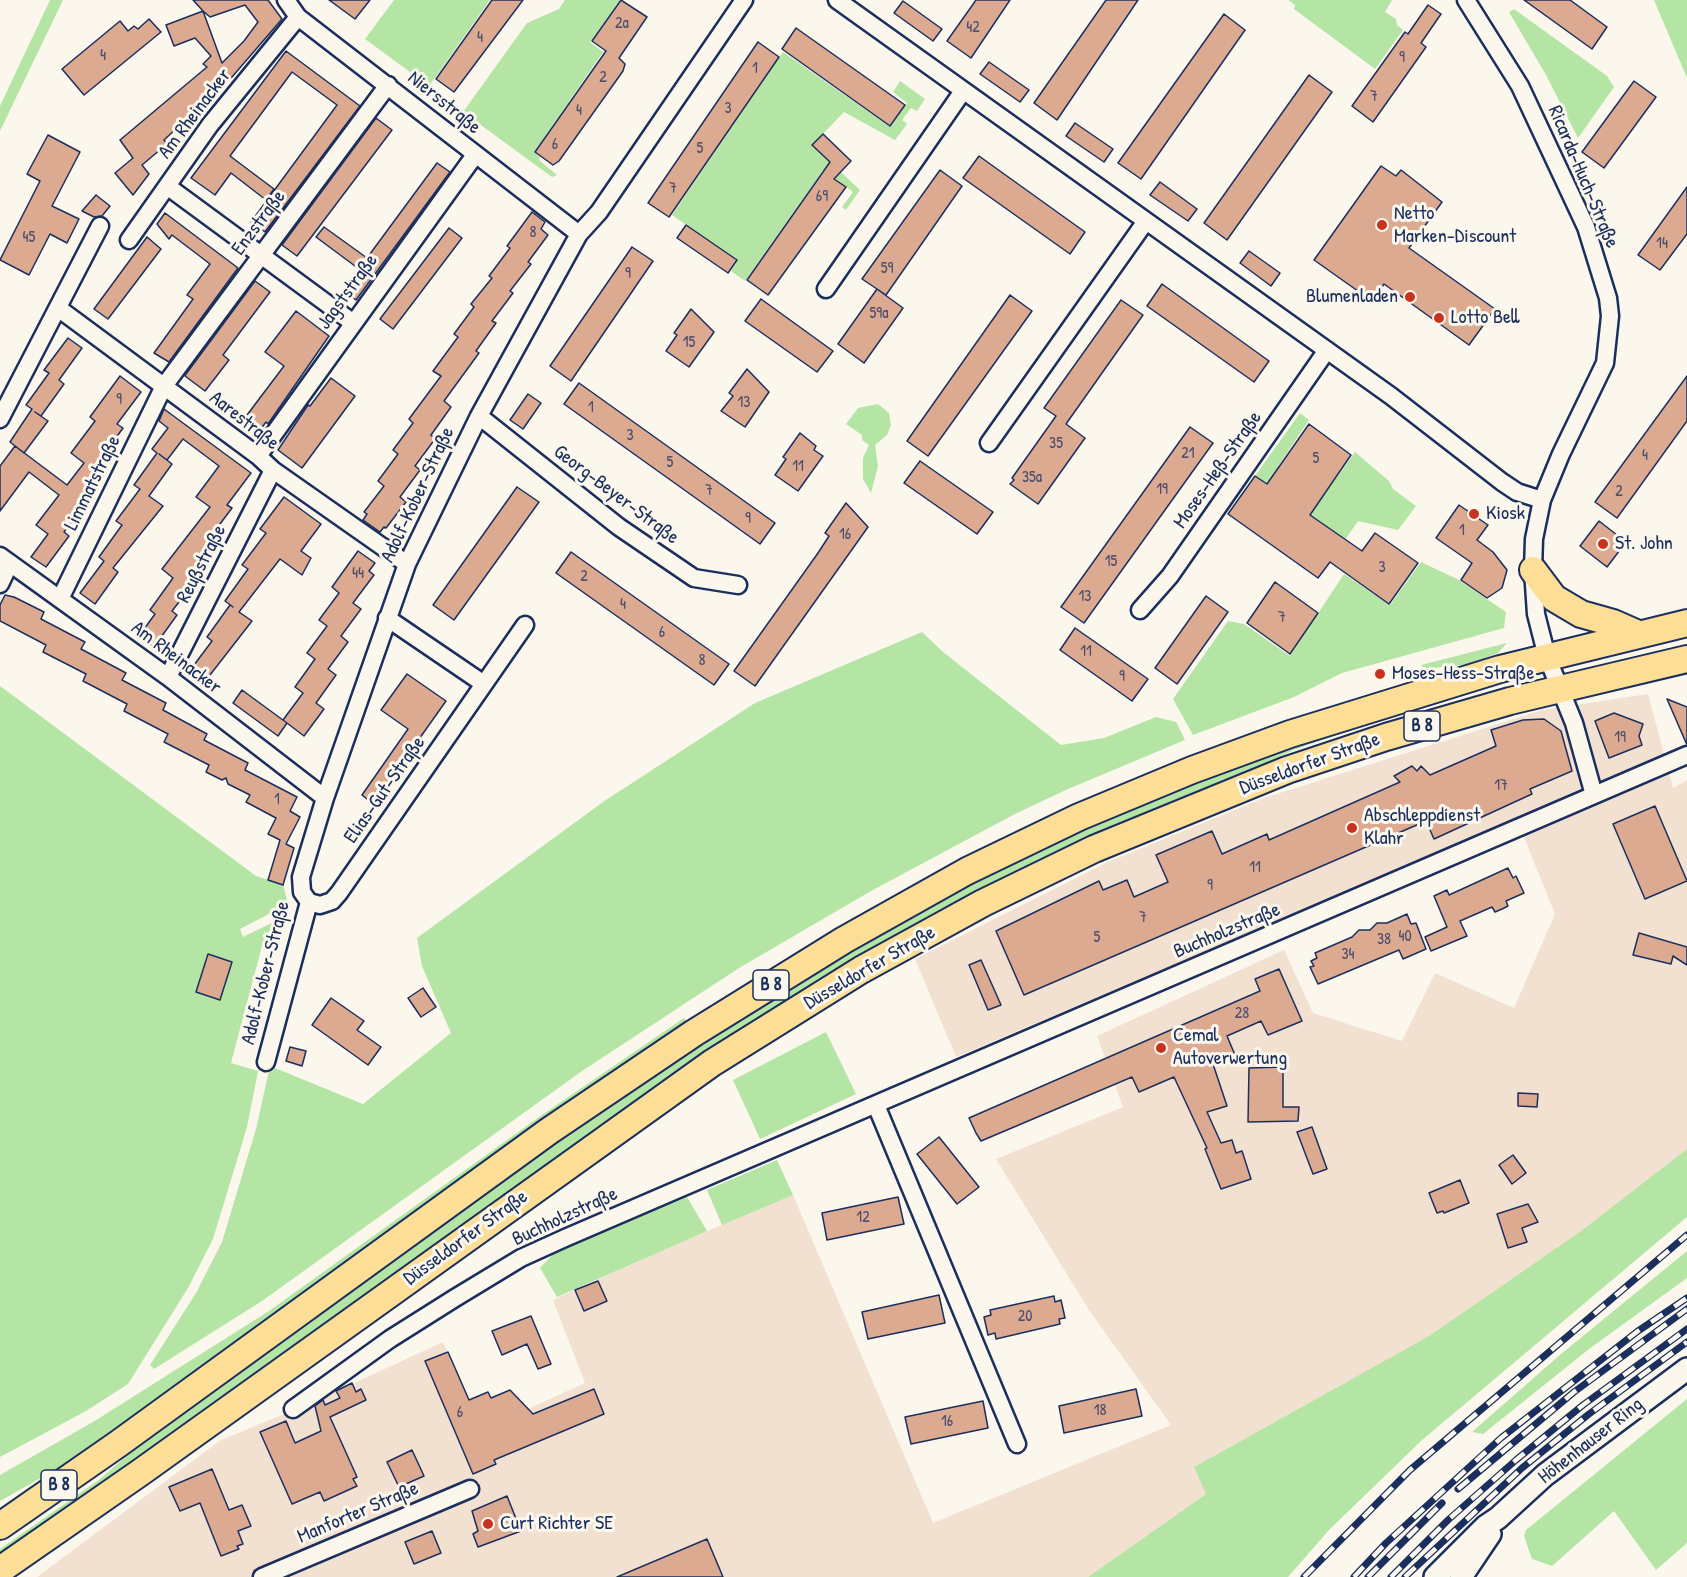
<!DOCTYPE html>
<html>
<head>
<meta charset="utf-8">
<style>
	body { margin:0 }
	canvas { display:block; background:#fbf7ec }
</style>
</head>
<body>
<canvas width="1687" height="1577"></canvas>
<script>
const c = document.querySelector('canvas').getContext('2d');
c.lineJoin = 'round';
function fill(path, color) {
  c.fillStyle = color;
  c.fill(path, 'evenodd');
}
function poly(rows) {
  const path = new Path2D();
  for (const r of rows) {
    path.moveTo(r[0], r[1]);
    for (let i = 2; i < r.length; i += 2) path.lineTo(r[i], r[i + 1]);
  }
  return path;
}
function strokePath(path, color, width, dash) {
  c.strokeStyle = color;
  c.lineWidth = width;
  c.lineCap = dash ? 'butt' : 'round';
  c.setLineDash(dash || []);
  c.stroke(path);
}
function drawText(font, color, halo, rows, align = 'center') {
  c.font = font + ' "Patrick Hand",sans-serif';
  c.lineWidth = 6;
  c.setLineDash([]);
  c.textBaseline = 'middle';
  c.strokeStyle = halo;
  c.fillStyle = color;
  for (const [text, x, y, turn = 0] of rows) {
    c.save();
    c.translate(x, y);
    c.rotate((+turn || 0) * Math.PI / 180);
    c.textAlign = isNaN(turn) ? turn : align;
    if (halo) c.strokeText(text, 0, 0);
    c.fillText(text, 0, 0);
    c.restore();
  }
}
fill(poly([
	[1648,694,1673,788,1687,780,1687,1149,1581,1231,1429,1336,1194,1467,1206,1494,1088,1577,37,1577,221,1440,311,1403,443,1342,482,1430,585,1383,553,1300,674,1245,793,1195,933,1523,1171,1425,1089,1310,996,1159,1123,1107,1097,1036,1284,950,1313,1013,1402,1041,1435,973,1514,1008,1555,914,1517,820,956,1057,915,959,1108,862,1264,798,1542,710]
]), '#f2e0d1');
fill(poly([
	[50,0,63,0,0,131,0,106],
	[394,0,490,0,429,86,365,39],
	[565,0,620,0,590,42,603,52,534,152,540,157,539,160,557,175,552,177,463,112,527,23,559,9],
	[1288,0,1392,0,1385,12,1396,19,1397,25,1403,30,1375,69,1294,9,1295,5],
	[1654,0,1687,0,1687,78],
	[1514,9,1607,76,1614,87,1578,138,1546,75,1509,12],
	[783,52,890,127,907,103,893,92,900,81,925,99,917,111,911,108,902,120,907,124,895,140,844,112,812,145,860,190,846,210,842,207,853,192,823,170,745,281,731,271,737,260,672,215],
	[878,404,889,413,891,425,887,435,875,445,878,466,871,493,863,479,863,458,869,445,862,440,862,435,846,424,858,408],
	[1300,413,1309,420,1278,466,1323,497,1355,452,1389,481,1393,489,1416,506,1398,530,1358,521,1345,540,1255,476],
	[1421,562,1459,580,1506,612,1504,628,1342,673,1294,697,1193,735,1173,699,1228,621,1244,624,1290,656,1344,574,1390,605],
	[922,632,943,652,1061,745,1104,738,1156,717,1176,722,1185,740,1068,789,1013,815,871,891,739,968,582,1071,262,1301,154,1369,150,1365,196,1293,222,1242,256,1129,270,1066,363,1104,451,1033,422,966,417,938,603,802,755,703],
	[1507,643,1498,653,1470,664,1424,669,1421,665],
	[1519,676,1520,679,1382,720,1296,749,1187,798,668,1079,521,1182,66,1511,0,1555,0,1549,100,1479,165,1423,585,1119,716,1031,843,952,951,892,1067,835,1181,787,1294,744],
	[0,686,256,876,283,884,288,904,240,929,243,937,284,917,282,927,262,946,231,1063,258,1071,247,1127,213,1239,188,1288,128,1384,86,1411,0,1457],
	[684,1018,687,1022,542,1121,76,1458,0,1501,0,1475,93,1422,269,1311,539,1117],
	[826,1032,856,1094,760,1139,733,1080],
	[1687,1149,1687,1217,1421,1441,1329,1530,1288,1577,1088,1577,1206,1494,1194,1467,1429,1336,1581,1231],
	[777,1160,793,1195,722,1225,707,1190],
	[687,1197,707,1231,557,1297,540,1268,554,1253],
	[1687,1251,1687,1278,1589,1349,1483,1434,1472,1432,1561,1354],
	[1687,1399,1687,1543,1656,1570,1614,1511,1552,1566,1532,1559,1524,1536,1526,1530]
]), '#b4e5a5');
const building = poly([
	[193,0,268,0,282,19,232,77,164,140,167,144,142,165,149,174,133,195,115,173,133,158,120,140,207,67,203,64,211,56,195,38,174,46,166,25,203,11,193,0],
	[245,5,258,22,244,41,222,63,203,11,210,17,245,5],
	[329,0,370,0,355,19,329,0],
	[492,0,523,0,454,92,436,79,492,0],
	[621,0,647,17,619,58,625,64,623,71,559,161,553,165,535,152,606,51,592,41,621,0],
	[976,0,1010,0,971,58,947,41,976,0],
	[1106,0,1138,0,1057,120,1034,103,1106,0],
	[1524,0,1570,0,1607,27,1592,49,1524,0],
	[903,1,942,29,933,41,894,13,903,1],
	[1428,5,1441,14,1421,43,1426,47,1373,122,1352,106,1405,32,1408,34,1428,5],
	[1224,14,1245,30,1141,179,1118,163,1224,14],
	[149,19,161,32,84,95,62,69,120,21,128,31,134,26,138,29,149,19],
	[796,28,905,105,890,126,782,49,796,28],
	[758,42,779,57,669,217,648,203,758,42],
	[286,51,360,106,265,232,251,222,337,105,292,72,230,156,274,189,266,200,231,173,215,195,191,178,286,51],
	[989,62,1029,90,1020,102,980,74,989,62],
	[1309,75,1332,92,1227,240,1204,223,1309,75],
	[1634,81,1656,97,1604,168,1582,152,1634,81],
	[376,118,392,130,297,256,282,245,376,118],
	[1075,123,1113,149,1104,162,1066,136,1075,123],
	[823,134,851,161,834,179,846,187,768,295,747,280,830,162,812,145,823,134],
	[48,135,80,152,52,206,79,219,67,243,50,234,29,275,0,260,40,181,27,174,48,135],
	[979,156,1085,232,1070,254,963,178,979,156],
	[437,163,450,172,356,300,343,290,359,269,316,237,324,227,367,258,437,163],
	[1381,166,1396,176,1401,170,1442,202,1409,248,1495,309,1469,345,1384,284,1372,301,1314,260,1381,166],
	[940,170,962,186,886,295,862,279,940,170],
	[1160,182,1197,209,1188,221,1150,195,1160,182],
	[1687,187,1687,234,1660,270,1638,255,1687,187],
	[96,195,110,206,102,216,94,217,82,211,96,195],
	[532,212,545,222,541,229,548,235,528,262,531,264,510,291,513,293,492,321,496,323,476,351,479,353,444,401,451,407,431,435,435,439,415,466,420,470,400,497,406,502,386,528,384,527,380,532,363,520,367,514,364,512,384,486,378,481,398,454,393,450,413,423,409,419,441,376,433,371,458,337,454,334,474,307,471,304,492,278,489,276,510,248,507,246,532,212],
	[165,213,238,268,169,362,154,353,193,299,187,295,210,264,172,235,169,239,157,224,165,213],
	[686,225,737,260,728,273,677,238,686,225],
	[449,228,462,238,393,329,380,319,449,228],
	[147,237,161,249,108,319,94,309,147,237],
	[632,247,653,261,571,381,550,366,632,247],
	[1249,251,1280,273,1271,286,1240,263,1249,251],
	[255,281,270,292,223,355,229,360,205,391,185,376,186,374,255,281],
	[1162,284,1269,361,1254,382,1147,306,1162,284],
	[877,289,903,308,864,363,838,344,877,289],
	[1010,295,1032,311,928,456,907,441,1010,295],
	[761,299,833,351,817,372,745,321,761,299],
	[1121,300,1143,315,1066,424,1085,438,1038,504,1010,484,1014,480,1012,478,1056,416,1044,408,1121,300],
	[691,309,714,332,689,367,666,351,677,335,674,333,691,309],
	[296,311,329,336,268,424,266,422,260,430,244,419,284,366,265,352,296,311],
	[68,338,82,348,59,380,64,384,41,416,35,412,48,421,24,453,10,442,32,409,26,405,49,373,44,370,68,338],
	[747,369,769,392,745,427,721,411,733,396,729,393,747,369],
	[120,376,141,392,117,424,123,428,100,460,106,464,82,496,88,500,64,532,69,536,46,567,31,557,48,534,36,525,59,495,29,472,0,511,0,466,15,446,67,485,84,463,71,453,95,421,90,417,120,376],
	[1687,376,1687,421,1617,518,1595,502,1687,376],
	[331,378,355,396,302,468,278,450,308,405,310,406,331,378],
	[579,383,775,523,760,544,564,404,579,383],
	[528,394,541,403,523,429,510,420,528,394],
	[164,409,251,473,227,505,232,508,208,540,214,544,190,576,196,580,172,611,177,615,154,647,139,636,155,614,150,610,173,578,162,569,210,507,196,497,219,466,183,439,167,460,159,454,172,464,149,496,163,506,113,568,118,572,95,604,80,593,104,561,99,557,122,525,116,521,140,489,134,485,157,453,152,449,168,428,159,421,164,409],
	[1309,424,1351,455,1310,515,1362,551,1375,533,1418,563,1389,604,1330,562,1318,578,1228,514,1255,476,1267,484,1309,424],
	[1190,427,1213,443,1084,623,1061,607,1190,427],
	[800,433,816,446,814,450,823,456,798,491,775,475,786,459,783,457,800,433],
	[920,461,993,512,977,534,904,483,920,461],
	[517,487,539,502,454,620,433,605,517,487],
	[284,497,321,524,301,551,311,558,302,575,280,559,239,612,252,621,203,684,188,673,212,641,207,637,230,605,233,607,225,601,248,569,242,565,266,533,260,529,284,497],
	[846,503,868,527,755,686,734,671,818,553,829,536,825,533,846,503],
	[1459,505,1488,525,1477,540,1493,552,1507,570,1502,588,1487,598,1461,580,1472,563,1436,538,1459,505],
	[1599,521,1626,542,1607,567,1580,546,1599,521],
	[358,551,375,563,369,571,374,575,353,603,361,609,341,636,348,642,328,669,336,675,316,703,324,709,304,736,283,720,303,693,295,687,315,659,307,653,327,626,319,620,339,593,332,587,358,551],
	[571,552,729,664,714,685,556,573,571,552],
	[1275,582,1318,613,1290,654,1247,623,1275,582],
	[5,595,14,597,44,612,41,619,85,642,81,649,126,673,122,680,166,703,163,710,207,734,204,740,248,763,245,770,297,797,290,811,300,817,286,844,294,848,283,885,268,880,280,840,268,834,276,818,246,802,250,795,228,784,226,778,222,780,206,772,209,765,164,742,168,734,124,711,127,704,83,681,86,674,43,652,46,645,0,621,0,605,5,595],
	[1206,596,1228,612,1177,684,1155,668,1206,596],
	[1075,628,1148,679,1132,701,1060,650,1075,628],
	[407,674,446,701,373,804,362,795,408,729,381,710,407,674],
	[242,690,287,723,278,736,233,703,242,690],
	[1667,699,1687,707,1687,745,1667,699],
	[1614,713,1643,724,1639,736,1642,745,1609,758,1595,721,1614,713],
	[1544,719,1561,731,1572,771,1530,789,1532,794,1434,839,1426,821,1024,995,996,931,1099,881,1103,890,1127,880,1134,897,1168,882,1156,855,1212,831,1222,854,1267,834,1269,840,1400,782,1394,776,1412,766,1417,771,1421,766,1430,775,1496,746,1491,730,1523,720,1544,719],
	[1655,806,1687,881,1645,899,1613,824,1655,806],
	[1508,868,1513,878,1516,876,1524,893,1506,901,1508,906,1502,909,1495,912,1492,907,1460,921,1467,936,1431,951,1425,937,1447,927,1434,896,1447,890,1449,895,1508,868],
	[1407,914,1411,924,1416,923,1426,949,1403,959,1399,950,1318,984,1310,967,1314,966,1311,961,1317,958,1315,953,1352,937,1359,930,1370,930,1377,923,1387,923,1407,914],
	[1639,933,1687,947,1687,965,1673,956,1671,964,1633,955,1639,933],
	[208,954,232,962,220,1000,196,992,208,954],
	[981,960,1001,1005,988,1010,969,965,981,960],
	[1279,969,1302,1021,1268,1035,1261,1021,1227,1036,1235,1055,1213,1064,1227,1106,1207,1112,1221,1143,1232,1140,1236,1153,1242,1151,1251,1179,1221,1189,1205,1149,1207,1148,1174,1077,1139,1092,1132,1077,981,1141,976,1133,969,1118,1260,991,1255,979,1279,969],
	[423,988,436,1007,421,1017,408,998,423,988],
	[331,998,364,1021,357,1030,381,1047,368,1065,312,1025,331,998],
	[290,1047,306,1051,302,1066,286,1061,290,1047],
	[1283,1067,1283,1107,1299,1107,1298,1121,1248,1122,1249,1068,1283,1067],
	[1518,1093,1538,1094,1537,1107,1518,1106,1518,1093],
	[1312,1127,1327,1169,1313,1174,1297,1132,1312,1127],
	[939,1137,979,1187,957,1204,917,1154,939,1137],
	[1513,1155,1526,1173,1512,1184,1499,1165,1513,1155],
	[1460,1180,1469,1203,1444,1213,1443,1211,1437,1213,1429,1193,1460,1180],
	[898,1197,904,1224,827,1240,822,1213,898,1197],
	[1528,1204,1538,1222,1522,1228,1527,1242,1508,1248,1497,1214,1528,1204],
	[598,1281,607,1301,584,1311,575,1290,598,1281],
	[939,1295,945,1323,868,1339,862,1312,939,1295],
	[1054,1296,1055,1302,1061,1300,1065,1318,1059,1319,1060,1324,996,1339,995,1333,988,1335,984,1317,991,1315,990,1310,1054,1296],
	[531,1316,551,1364,538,1369,527,1344,502,1355,492,1331,531,1316],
	[448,1352,469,1400,488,1392,491,1398,510,1390,533,1414,594,1389,604,1414,494,1460,496,1464,473,1474,425,1361,448,1352],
	[352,1383,356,1392,361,1389,366,1400,330,1417,357,1477,353,1479,357,1486,324,1501,320,1492,292,1504,260,1432,286,1421,295,1443,321,1431,315,1406,323,1400,325,1405,340,1398,336,1391,352,1383],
	[1136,1389,1142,1416,1064,1433,1059,1406,1136,1389],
	[983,1401,988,1428,911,1444,905,1417,983,1401],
	[412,1450,424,1476,399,1487,387,1462,412,1450],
	[212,1469,229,1510,242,1505,251,1526,238,1531,243,1544,237,1546,239,1549,221,1556,200,1503,180,1511,169,1487,212,1469],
	[507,1496,521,1531,478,1547,473,1534,478,1531,472,1511,507,1496],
	[432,1531,441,1553,414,1564,405,1542,432,1531],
	[707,1539,723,1577,617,1577,707,1539]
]);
fill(building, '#dca991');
strokePath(building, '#1b2f5e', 1.5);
const minor = poly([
	[286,0,298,17,579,234],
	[837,0,1391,396,1502,482,1517,492,1542,500],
	[1466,0,1520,86,1586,227,1608,298,1610,316,1605,363,1561,454,1542,500,1534,539,1533,570,1536,614,1547,657,1574,723,1594,795],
	[167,186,352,322],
	[129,240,210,125,298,17],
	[826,289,963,91],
	[58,308,258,456,273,470,407,564],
	[479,416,619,527,694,578,738,585],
	[0,419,100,226],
	[989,443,1146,221],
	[258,456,475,155],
	[0,556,168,677,325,798],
	[0,584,10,563],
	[60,599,164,386,388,85],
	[1140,610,1170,576,1327,350],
	[387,618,484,684],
	[168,677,273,470],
	[309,902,302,892,301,877,325,798,407,564,479,416,579,234,599,212,744,0],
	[309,902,320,905,332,901,339,893,525,625],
	[266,1062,309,902],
	[876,1105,1017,1444],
	[293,1409,390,1339,455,1298,521,1258,565,1238,1687,755],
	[262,1577,470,1489]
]);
const tertiary = poly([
	[1435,1577,1486,1526,1498,1518,1545,1475,1687,1369],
	[1461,1577,1490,1534]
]);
const primary = poly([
	[1533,570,1554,598,1581,614,1613,623,1638,634],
	[0,1526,118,1444,549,1131,694,1033,844,940,967,871,1079,817,1192,770,1290,734,1500,669,1687,623],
	[0,1570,141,1472,712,1063,861,970,983,903,1094,849,1287,770,1386,737,1510,701,1687,659]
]);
strokePath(minor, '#1b2f5e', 21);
strokePath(tertiary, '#1b2f5e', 26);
strokePath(primary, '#1b2f5e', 30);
strokePath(minor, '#fbf7ec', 16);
strokePath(tertiary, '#fbf7ec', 21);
strokePath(primary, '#fdde96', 26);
const rail = poly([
	[1458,1489,1574,1392,1687,1309],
	[1304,1577,1410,1470,1687,1235],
	[1354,1577,1386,1543,1501,1438,1638,1331,1687,1298],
	[1368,1577,1442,1503],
	[1391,1577,1448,1520,1516,1460,1583,1405,1687,1329],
	[1405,1577,1522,1468,1589,1414,1687,1342]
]);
strokePath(rail, '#1b2f5e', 7);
strokePath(rail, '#fbf7ec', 4.5, [14]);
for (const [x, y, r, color] of [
	[1382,225,6,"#c8321e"],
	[1410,297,6,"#c8321e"],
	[1439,318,6,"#c8321e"],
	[1474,514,6,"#c8321e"],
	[1603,544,6,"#c8321e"],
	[1380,674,6,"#c8321e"],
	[1352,828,6,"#c8321e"],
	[1161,1048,6,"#c8321e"],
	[488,1524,6,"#c8321e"]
]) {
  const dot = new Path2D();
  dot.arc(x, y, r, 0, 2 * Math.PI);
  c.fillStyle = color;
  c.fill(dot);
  strokePath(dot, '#fbf7ec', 2);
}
drawText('16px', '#4b4e6b', null, [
	["2a",622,24],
	["42",973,28],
	["4",480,38],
	["4",103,56],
	["9",1402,58],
	["1",755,69],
	["2",603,78],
	["7",1374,97],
	["3",728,109],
	["4",579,111],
	["6",555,145],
	["5",700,149],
	["7",673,189],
	["69",822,197],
	["8",533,233],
	["45",29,238],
	["14",1662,244],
	["59",887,269],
	["9",628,274],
	["59a",879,314],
	["15",689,343],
	["9",119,400],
	["13",744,403],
	["1",591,408],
	["3",630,436],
	["35",1056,444],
	["21",1188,454],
	["4",1645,456],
	["5",1316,459],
	["5",670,463],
	["11",798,467],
	["35a",1032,478],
	["19",1162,490],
	["7",709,491],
	["2",1619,492],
	["9",748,519],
	["1",1462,531],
	["16",845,535],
	["15",1111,562],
	["3",1382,568],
	["44",358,574],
	["2",584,577],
	["13",1085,597],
	["4",623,605],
	["7",1282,618],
	["6",662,633],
	["11",1086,652],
	["8",702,661],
	["9",1122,677],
	["19",1620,738],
	["17",1501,786],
	["1",277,800],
	["11",1255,868],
	["9",1210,886],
	["7",1143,918],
	["40",1405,937],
	["5",1097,938],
	["38",1384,940],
	["34",1348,955],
	["28",1242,1014],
	["12",863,1218],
	["20",1025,1317],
	["18",1100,1411],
	["6",460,1413],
	["16",947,1422]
]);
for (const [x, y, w] of [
	[1422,726,36],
	[771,985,36],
	[59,1485,36]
]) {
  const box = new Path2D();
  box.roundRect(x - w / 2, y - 15, w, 30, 4.5);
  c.fillStyle = '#fbf7ec';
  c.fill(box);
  strokePath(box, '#1b2f5e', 1.5);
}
drawText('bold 18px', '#1b2f5e', null, [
	["B 8",1422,726],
	["B 8",771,985],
	["B 8",59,1485]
]);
drawText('20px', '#1b2f5e', '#fbf7ec', [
	["Niersstraße",444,103,39],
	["Am Rheinacker",195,114,-53],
	["Ricarda-Huch-Straße",1583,177,67],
	["Enzstraße",259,223,-53],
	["Jagststraße",348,292,-54],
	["Aarestraße",244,421,38],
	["Moses-Heß-Straße",1218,470,-55],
	["Limmatstraße",93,483,-64],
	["Adolf-Kober-Straße",418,495,-65],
	["Georg-Beyer-Straße",616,495,37],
	["Reußstraße",202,564,-63],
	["Am Rheinacker",176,658,37],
	["Düsseldorfer Straße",1310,764,-20],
	["Elias-Gut-Straße",385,790,-55],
	["Buchholzstraße",1227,931,-23],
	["Düsseldorfer Straße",870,968,-30],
	["Adolf-Kober-Straße",266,973,-76],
	["Buchholzstraße",565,1217,-25],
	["Düsseldorfer Straße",466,1238,-36],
	["Höhenhauser Ring",1591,1441,-38],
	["Manforter Straße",358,1513,-23]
]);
drawText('20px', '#1b2f5e', '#fbf7ec', [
	["Netto",1394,214],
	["Marken-Discount",1394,237],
	["Blumenladen",1398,297,"right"],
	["Lotto Bell",1451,318],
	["Kiosk",1486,514],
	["St. John",1615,544],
	["Moses-Hess-Straße",1392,674],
	["Abschleppdienst",1364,816],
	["Klahr",1364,839],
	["Cemal",1173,1036],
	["Autoverwertung",1173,1059],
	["Curt Richter SE",500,1524]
], 'left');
</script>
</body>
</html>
